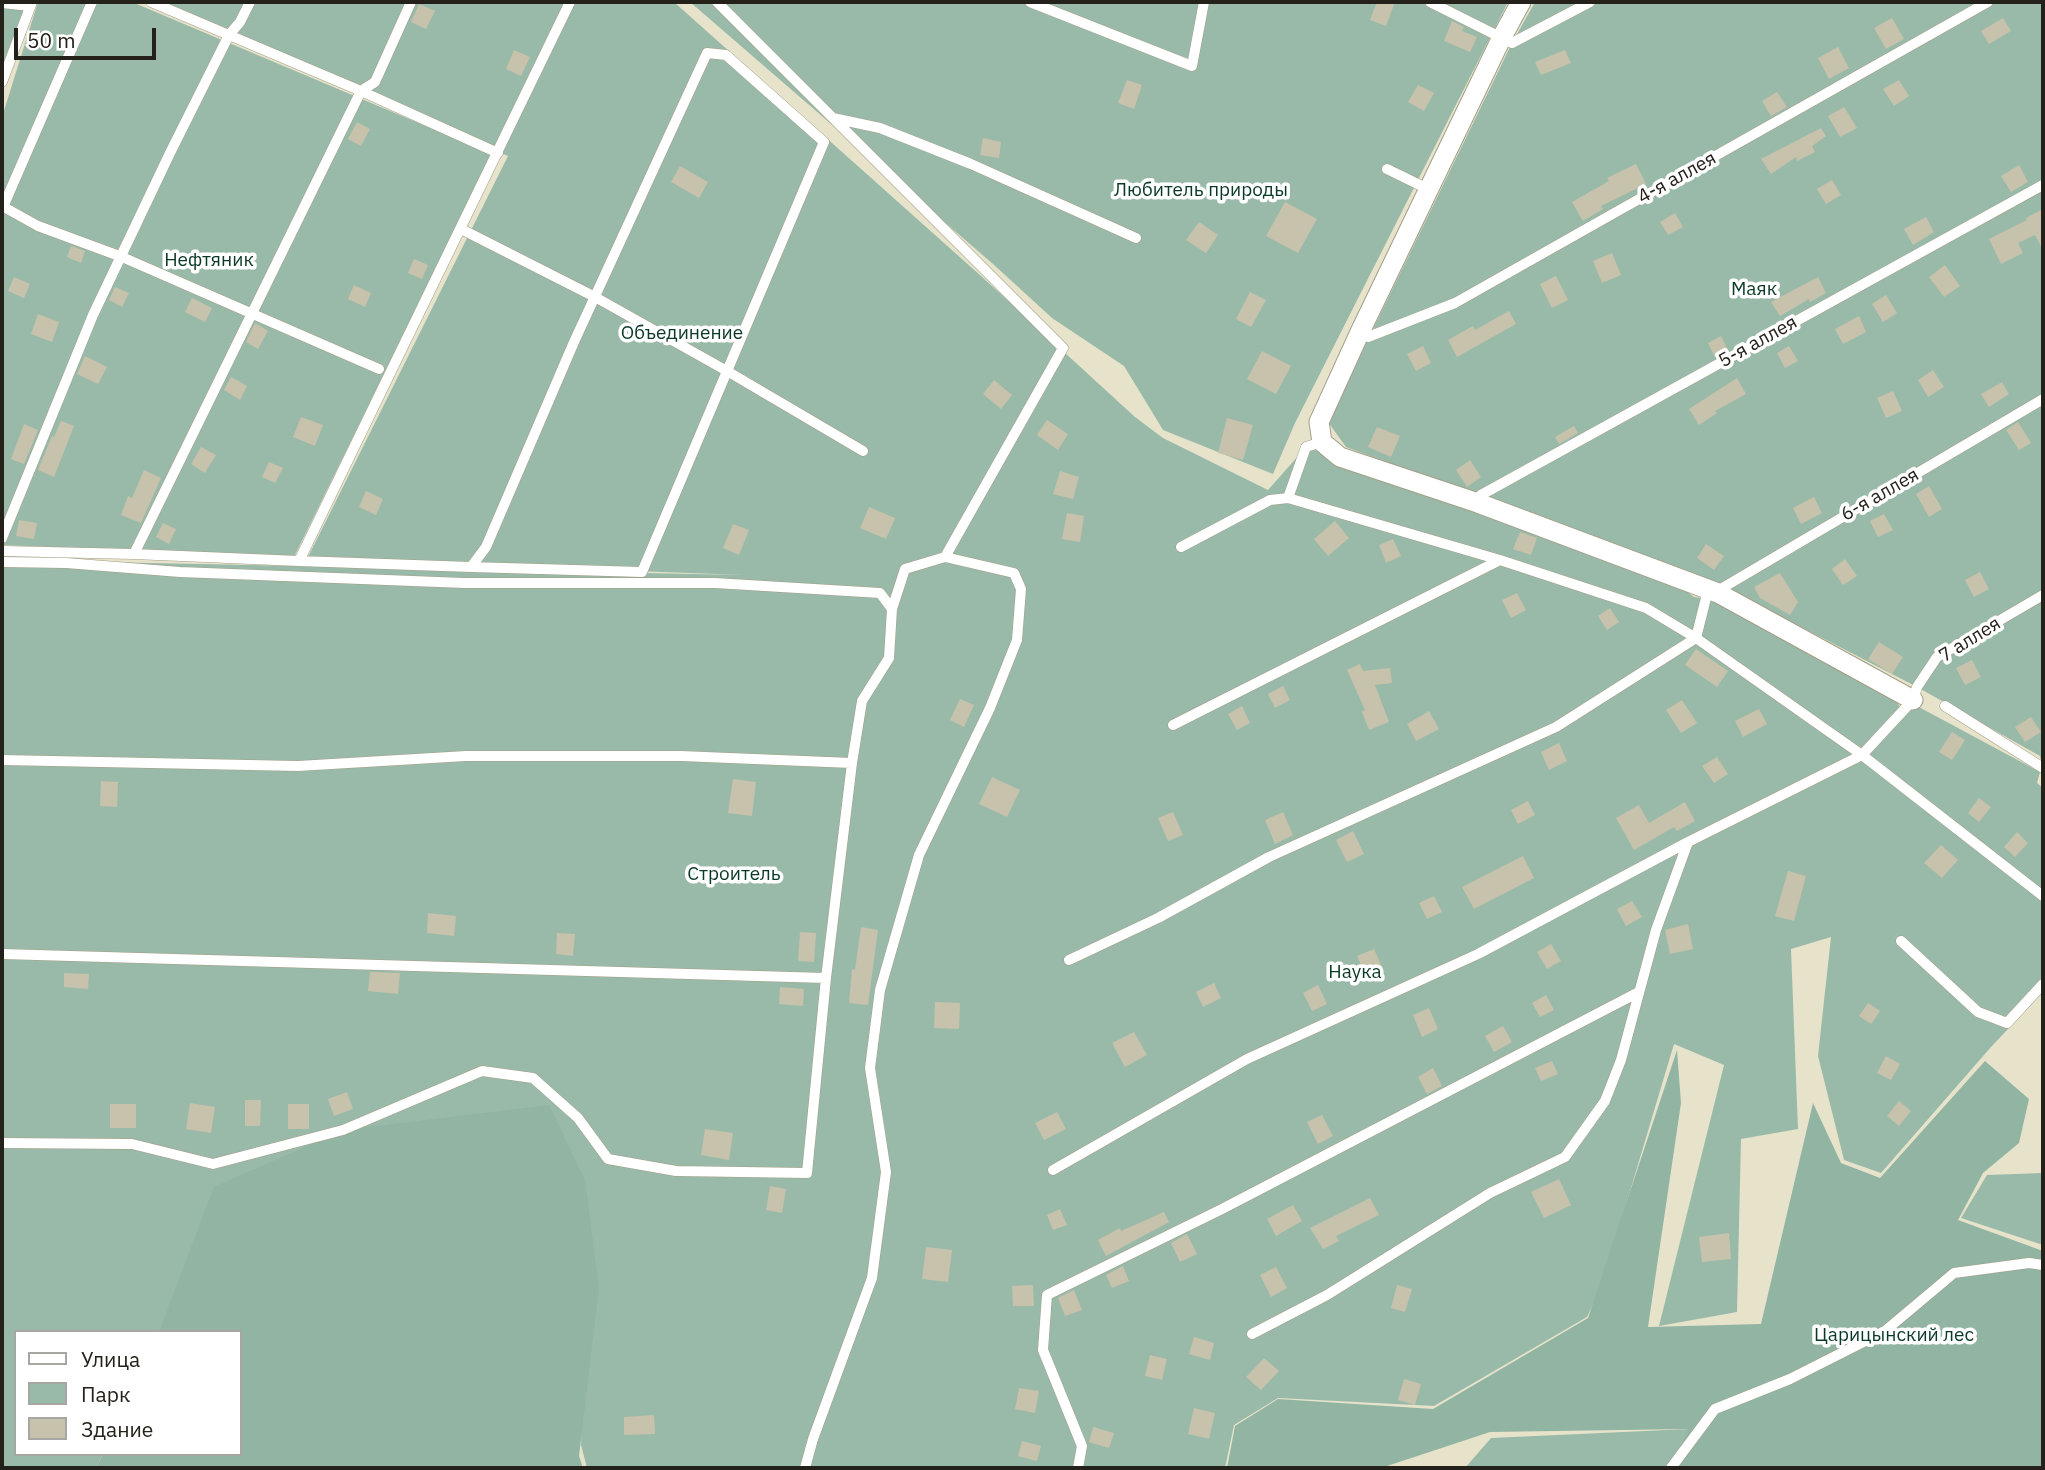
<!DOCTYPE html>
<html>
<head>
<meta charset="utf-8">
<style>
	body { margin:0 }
	#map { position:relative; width:2045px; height:1470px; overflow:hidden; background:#e7e3cb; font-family:"IBM Plex Sans",sans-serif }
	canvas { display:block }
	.frame { position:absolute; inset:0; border:4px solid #232119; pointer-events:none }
	.legend { position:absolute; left:14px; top:1330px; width:228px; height:126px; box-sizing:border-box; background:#fff; border:2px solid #a7a6a3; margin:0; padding:9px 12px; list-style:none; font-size:21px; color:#232119 }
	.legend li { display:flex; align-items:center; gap:14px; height:35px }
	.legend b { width:35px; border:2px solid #a7a6a3 }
	.scale { position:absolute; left:14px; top:28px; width:142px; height:32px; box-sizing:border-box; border:4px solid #232119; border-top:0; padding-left:9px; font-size:21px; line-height:24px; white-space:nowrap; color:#232119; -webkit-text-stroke:5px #fff; paint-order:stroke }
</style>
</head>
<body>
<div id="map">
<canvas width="2045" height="1470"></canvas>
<div class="frame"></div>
<ul class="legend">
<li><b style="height:9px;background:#fff"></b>Улица</li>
<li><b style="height:19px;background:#9abaa9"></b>Парк</li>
<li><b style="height:19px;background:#c6c2ab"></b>Здание</li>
</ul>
<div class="scale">50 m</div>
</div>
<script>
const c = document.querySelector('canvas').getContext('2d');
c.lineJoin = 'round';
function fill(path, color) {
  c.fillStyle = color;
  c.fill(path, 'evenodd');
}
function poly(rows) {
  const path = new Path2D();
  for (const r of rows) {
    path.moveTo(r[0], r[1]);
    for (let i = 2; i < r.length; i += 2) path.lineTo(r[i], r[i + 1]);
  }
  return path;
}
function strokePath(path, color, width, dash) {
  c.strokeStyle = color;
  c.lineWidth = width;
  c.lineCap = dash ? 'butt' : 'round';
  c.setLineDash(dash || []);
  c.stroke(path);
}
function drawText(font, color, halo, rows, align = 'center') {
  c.font = font + ' "IBM Plex Sans",sans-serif';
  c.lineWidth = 7;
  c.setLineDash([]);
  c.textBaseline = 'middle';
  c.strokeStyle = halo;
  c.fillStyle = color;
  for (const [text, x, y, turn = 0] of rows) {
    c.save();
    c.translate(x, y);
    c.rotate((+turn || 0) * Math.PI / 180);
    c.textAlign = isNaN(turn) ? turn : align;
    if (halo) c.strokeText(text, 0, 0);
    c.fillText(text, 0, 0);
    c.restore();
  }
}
fill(poly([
	[2,2,29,2,2,74],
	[38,2,132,2,492,154,294,557,2,545,2,117],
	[165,2,674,2,981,276,1135,417,1163,438,1268,490,1306,447,1678,585,1694,597,1715,600,1891,691,1902,711,1917,706,2040,772,2037,783,2043,788,2043,992,1991,1047,1881,1173,1844,1160,1818,1056,1831,937,1791,949,1798,1129,1741,1139,1737,1312,1659,1326,1724,1065,1674,1044,1602,1285,1587,1317,1434,1406,1278,1398,1234,1425,1225,1468,587,1468,581,1445,586,1191,162,1326,159,1332,16,1332,16,1454,103,1454,96,1468,2,1468,2,560,743,575,307,559,508,156],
	[690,2,1508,2,1295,423,1273,474,1163,430,1124,366,1052,318,993,264],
	[1535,2,2043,2,2043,773,2040,756,1917,687,1724,587,1346,447,1328,422,1512,43],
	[2043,1173,2043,1245,1961,1218,1987,1175],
	[1689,1429,1673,1468,1465,1468,1491,1438]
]), '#9abaa9');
fill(poly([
	[1677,1050,1681,1103,1648,1327,1761,1324,1813,1103,1841,1163,1880,1178,1985,1061,2029,1099,2019,1143,1983,1173,1958,1220,2043,1251,2043,1468,1673,1468,1688,1429,1490,1432,1381,1468,1227,1468,1235,1426,1278,1399,1433,1409,1588,1318],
	[549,1105,585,1180,599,1288,579,1456,583,1468,96,1468,103,1454,240,1454,240,1332,159,1332,214,1187,343,1130]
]), '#92b4a2');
fill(poly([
	[1377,2,1395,2,1386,26,1370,20],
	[419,4,435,11,426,29,411,22],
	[1892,18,1904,39,1886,49,1874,28],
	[2003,18,2011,31,1989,44,1981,31],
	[1452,21,1464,27,1462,31,1477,37,1470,52,1444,41],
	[1838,47,1849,68,1829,79,1818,58],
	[514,50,530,57,521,76,506,69],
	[1565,50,1571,63,1541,75,1535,62],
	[1127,80,1142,85,1134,109,1118,103],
	[1899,80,1909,96,1894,106,1883,89],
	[1418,85,1434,93,1424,111,1408,102],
	[1777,92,1787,107,1771,116,1762,101],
	[1844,107,1857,128,1840,137,1828,116],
	[357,122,370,129,361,146,348,139],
	[1821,128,1826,136,1812,146,1815,152,1797,161,1796,157,1771,174,1761,159],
	[983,138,1001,142,999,158,980,155],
	[1636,164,1646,184,1601,206,1603,209,1583,221,1572,202,1609,181,1607,178],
	[2019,165,2028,182,2011,192,2001,176],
	[680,166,708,182,699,198,671,182],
	[1832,180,1841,195,1826,204,1817,189],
	[1285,202,1317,219,1298,253,1266,236],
	[2043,209,2043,250,2035,235,2018,243,2023,253,2001,264,1989,239,2027,220,2026,218],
	[1675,213,1683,227,1668,235,1660,222],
	[1926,217,1934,232,1913,245,1904,229],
	[1199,222,1218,235,1206,253,1186,240],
	[71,246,85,251,81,263,67,257],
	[1612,253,1621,275,1602,283,1593,261],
	[414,259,428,265,422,279,408,273],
	[1945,265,1960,286,1944,297,1929,277],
	[1556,276,1568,300,1552,308,1540,284],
	[14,277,30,284,24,298,8,291],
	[1818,277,1826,293,1810,302,1809,299,1780,316,1771,302],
	[354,285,371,293,365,307,348,299],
	[115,287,129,293,122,307,109,300],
	[1250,292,1266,300,1251,327,1236,319],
	[1886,295,1897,313,1883,322,1872,304],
	[192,298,212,308,205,322,185,312],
	[1509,311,1516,324,1457,357,1448,340,1473,326,1475,330],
	[38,314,59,322,52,342,31,334],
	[1859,316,1866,332,1843,344,1835,329],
	[255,323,268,331,258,349,246,342],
	[1721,336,1728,350,1715,357,1708,343],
	[1423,346,1431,363,1416,371,1407,354],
	[1789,346,1798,361,1785,368,1777,353],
	[1262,351,1291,366,1276,394,1247,379],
	[85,356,107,367,98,384,77,374],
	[1933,370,1944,387,1928,397,1918,380],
	[231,377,247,386,240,400,224,390],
	[1737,378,1746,394,1715,411,1717,413,1699,425,1689,409],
	[994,380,1012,395,1001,409,983,394],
	[2002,382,2009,394,1989,407,1981,394],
	[1893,391,1902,411,1886,418,1877,398],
	[301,417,323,425,315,446,293,437],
	[1227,418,1253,425,1243,460,1218,453],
	[1047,420,1068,434,1058,450,1037,435],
	[61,421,74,426,54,477,38,470,52,436,54,437],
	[2018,422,2031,443,2019,450,2006,430],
	[24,424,38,430,24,464,11,459],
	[1574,426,1578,433,1559,444,1555,437],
	[1377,427,1400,436,1391,457,1368,447],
	[201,447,216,455,205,473,191,464],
	[1470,460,1481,477,1467,487,1456,470],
	[269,462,283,468,275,483,262,477],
	[144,470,161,478,141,523,121,515,128,496,132,498],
	[1060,471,1079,477,1073,499,1053,494],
	[1929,486,1942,509,1929,517,1916,494],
	[366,491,383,499,376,515,359,507],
	[1814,497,1822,513,1801,524,1793,508],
	[869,507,895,518,886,539,860,528],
	[1067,513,1084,516,1080,542,1062,539],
	[1884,514,1893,530,1878,537,1870,521],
	[19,520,37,523,34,539,16,536],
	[1335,521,1349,538,1328,556,1314,539],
	[163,523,176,529,169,544,156,537],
	[733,524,749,530,739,555,723,548],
	[1520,532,1537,538,1531,555,1513,549],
	[1393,539,1401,556,1386,563,1379,545],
	[1706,544,1724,556,1714,570,1697,558],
	[1845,559,1857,576,1843,585,1832,569],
	[1980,572,1989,589,1974,597,1965,580],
	[1780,573,1798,602,1790,615,1760,598,1754,587],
	[1517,593,1526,610,1511,618,1502,600],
	[1610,608,1619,622,1607,630,1598,616],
	[1879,642,1903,657,1892,674,1868,659],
	[1696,649,1728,671,1717,687,1685,665],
	[1972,660,1981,677,1965,685,1956,668],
	[1360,664,1363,671,1390,668,1392,683,1375,685,1389,722,1369,730,1362,712,1365,710,1347,670],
	[1283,686,1290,700,1275,708,1268,694],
	[960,699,974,705,964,727,950,720],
	[1682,700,1697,723,1681,733,1666,710],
	[1242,706,1250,723,1237,730,1228,714],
	[1759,709,1767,724,1743,737,1735,721],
	[1429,711,1439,729,1416,741,1407,724],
	[2031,717,2041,732,2025,742,2015,727],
	[1952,732,1965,740,1952,760,1939,752],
	[1559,743,1567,761,1549,770,1541,752],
	[1717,757,1728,774,1714,783,1702,766],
	[992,777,1020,790,1007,817,979,804],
	[733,779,756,782,752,816,728,813],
	[101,781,118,782,117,807,100,806],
	[1979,798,1991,807,1979,822,1968,813],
	[1528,801,1535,815,1518,824,1511,810],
	[1685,802,1695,821,1677,831,1674,827,1634,850,1616,818,1639,805,1649,823],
	[1173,812,1183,835,1168,841,1158,818],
	[1283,812,1293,835,1275,844,1265,820],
	[1353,831,1364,854,1347,862,1336,840],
	[2017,832,2028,843,2015,857,2004,847],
	[1941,845,1958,860,1942,878,1924,863],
	[1523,856,1534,878,1474,909,1462,887],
	[1788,871,1806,876,1794,921,1775,916],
	[1434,896,1442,912,1427,919,1419,903],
	[1632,901,1642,917,1626,926,1617,909],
	[428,913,456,916,454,936,427,933],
	[1688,924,1693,949,1670,954,1665,930],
	[861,927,878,930,868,1005,849,1003,852,969,855,970],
	[800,932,816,933,814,962,798,961],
	[557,933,575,934,573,956,556,954],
	[1551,944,1561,961,1547,969,1537,952],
	[1374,949,1382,967,1365,975,1357,956],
	[370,972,400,973,398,994,368,991],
	[64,973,89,974,88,989,64,987],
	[1214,983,1221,998,1203,1007,1196,992],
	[1318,985,1327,1004,1312,1011,1303,993],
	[780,987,804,989,803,1006,779,1004],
	[1546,995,1554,1010,1540,1017,1532,1003],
	[935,1002,960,1003,959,1029,934,1028],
	[1868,1003,1880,1011,1871,1024,1859,1016],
	[1429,1008,1438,1029,1422,1037,1413,1015],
	[1503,1026,1512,1042,1494,1052,1485,1036],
	[1134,1032,1147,1055,1125,1067,1112,1043],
	[1886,1056,1900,1064,1891,1080,1877,1073],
	[1552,1061,1558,1074,1541,1081,1535,1068],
	[1433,1068,1442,1086,1427,1094,1418,1077],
	[347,1092,353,1109,334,1116,328,1099],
	[245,1100,261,1100,260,1126,245,1126],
	[1899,1101,1911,1111,1899,1126,1887,1116],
	[190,1103,215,1107,211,1133,186,1129],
	[110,1104,136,1104,136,1128,110,1128],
	[288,1104,309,1104,309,1129,288,1129],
	[1057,1112,1066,1129,1044,1140,1035,1123],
	[1322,1115,1333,1136,1318,1144,1307,1122],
	[705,1129,733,1133,729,1160,701,1155],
	[1559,1179,1571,1205,1544,1218,1531,1192],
	[770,1186,786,1189,782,1213,766,1210],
	[1370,1198,1379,1215,1336,1236,1339,1241,1323,1249,1310,1228],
	[1293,1205,1302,1221,1276,1236,1267,1219],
	[1060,1209,1067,1225,1053,1230,1047,1215],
	[1164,1212,1169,1222,1106,1256,1098,1240,1120,1228,1121,1231],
	[1729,1233,1731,1259,1702,1262,1699,1237],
	[1187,1234,1197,1254,1180,1262,1171,1243],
	[926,1247,952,1250,948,1282,922,1279],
	[1123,1266,1129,1281,1112,1288,1106,1275],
	[1276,1267,1287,1288,1271,1297,1260,1275],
	[1033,1285,1034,1306,1013,1306,1012,1286],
	[1397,1285,1412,1289,1405,1312,1391,1308],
	[1074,1290,1082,1310,1065,1316,1058,1298],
	[1194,1337,1214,1343,1210,1360,1189,1354],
	[1150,1355,1167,1359,1162,1380,1145,1376],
	[1264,1358,1279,1371,1261,1390,1246,1377],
	[1404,1379,1421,1384,1415,1405,1398,1400],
	[1019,1388,1039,1391,1035,1413,1015,1409],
	[1194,1408,1215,1413,1209,1439,1188,1434],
	[654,1415,655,1434,624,1435,624,1417],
	[1093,1427,1114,1433,1109,1448,1089,1442],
	[1022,1441,1041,1446,1037,1461,1018,1456]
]), '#c6c2ab');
const lane = poly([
	[151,2,361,91,498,153],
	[717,2,833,118,880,128,971,164,1136,238],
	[1030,2,1192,66,1204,2],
	[1430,2,1512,43,1590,2],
	[2,3,30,6],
	[2,82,32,2],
	[833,118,1063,348,945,557],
	[1387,169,1428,189],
	[2,206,38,226,122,257,379,369],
	[3,207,92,2],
	[461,229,595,297,727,371,863,451],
	[1360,332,1368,337,1455,303,1988,2],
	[1288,498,1306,447,1322,442],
	[1478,503,1481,495,2043,185],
	[2,538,93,315,170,153,229,35,240,22,250,2],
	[2,551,134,554,361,91,375,82,411,2],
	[134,554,299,561,471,567,642,572,824,142,726,55,707,53,574,342,486,547,471,567],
	[299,561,570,2],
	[2,562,66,563,180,572,464,583,715,583,880,593,892,609,889,658,862,701,852,763,826,978,807,1173,676,1171,608,1159,578,1118,533,1078,482,1071,343,1130,213,1164,132,1144,2,1143],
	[1705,589,1706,598,1696,638,1862,755,2043,896],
	[1718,593,1724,587,2043,399],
	[1945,706,2043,768],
	[1173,725,1500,560],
	[2,760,298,766,466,756,681,756,852,763],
	[1901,941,1978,1012,2007,1023,2043,984],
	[2,954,826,978],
	[1069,960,1158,918,1269,857,1556,727,1696,638,1646,608,1500,560,1288,498,1270,500,1181,547],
	[1053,1170,1247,1059,1478,954,1688,842,1862,755,1913,700,1917,687,1937,657,2043,595],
	[1252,1334,1327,1295,1490,1193,1565,1157,1605,1101,1621,1060,1656,930,1688,842],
	[805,1468,813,1439,872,1278,886,1172,870,1068,880,990,919,855,990,708,1017,640,1021,589,1014,573,945,557,905,569,892,609],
	[1078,1468,1082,1446,1043,1350,1047,1295,1222,1209,1637,993],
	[1671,1468,1715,1409,1790,1379,1885,1331,1954,1273,2029,1263,2043,1265]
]);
const street = poly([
	[1521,2,1502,37,1360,332,1319,422,1322,442,1340,457,1478,503,1718,593,1913,700]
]);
strokePath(lane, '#a29e87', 11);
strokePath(street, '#a29e87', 21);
strokePath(lane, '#fff', 10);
strokePath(street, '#fff', 19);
drawText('19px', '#232119', '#fff', [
	["4-я аллея",1677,178,-29],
	["5-я аллея",1758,342,-29],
	["6-я аллея",1880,495,-30],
	["7 аллея",1970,640,-32]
]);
drawText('19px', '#0a3927', '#fff', [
	["Любитель природы",1201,191],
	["Нефтяник",209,261],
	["Маяк",1754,290],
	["Объединение",682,334],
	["Строитель",734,875],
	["Наука",1355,973],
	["Царицынский лес",1894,1336]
]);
</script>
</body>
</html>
